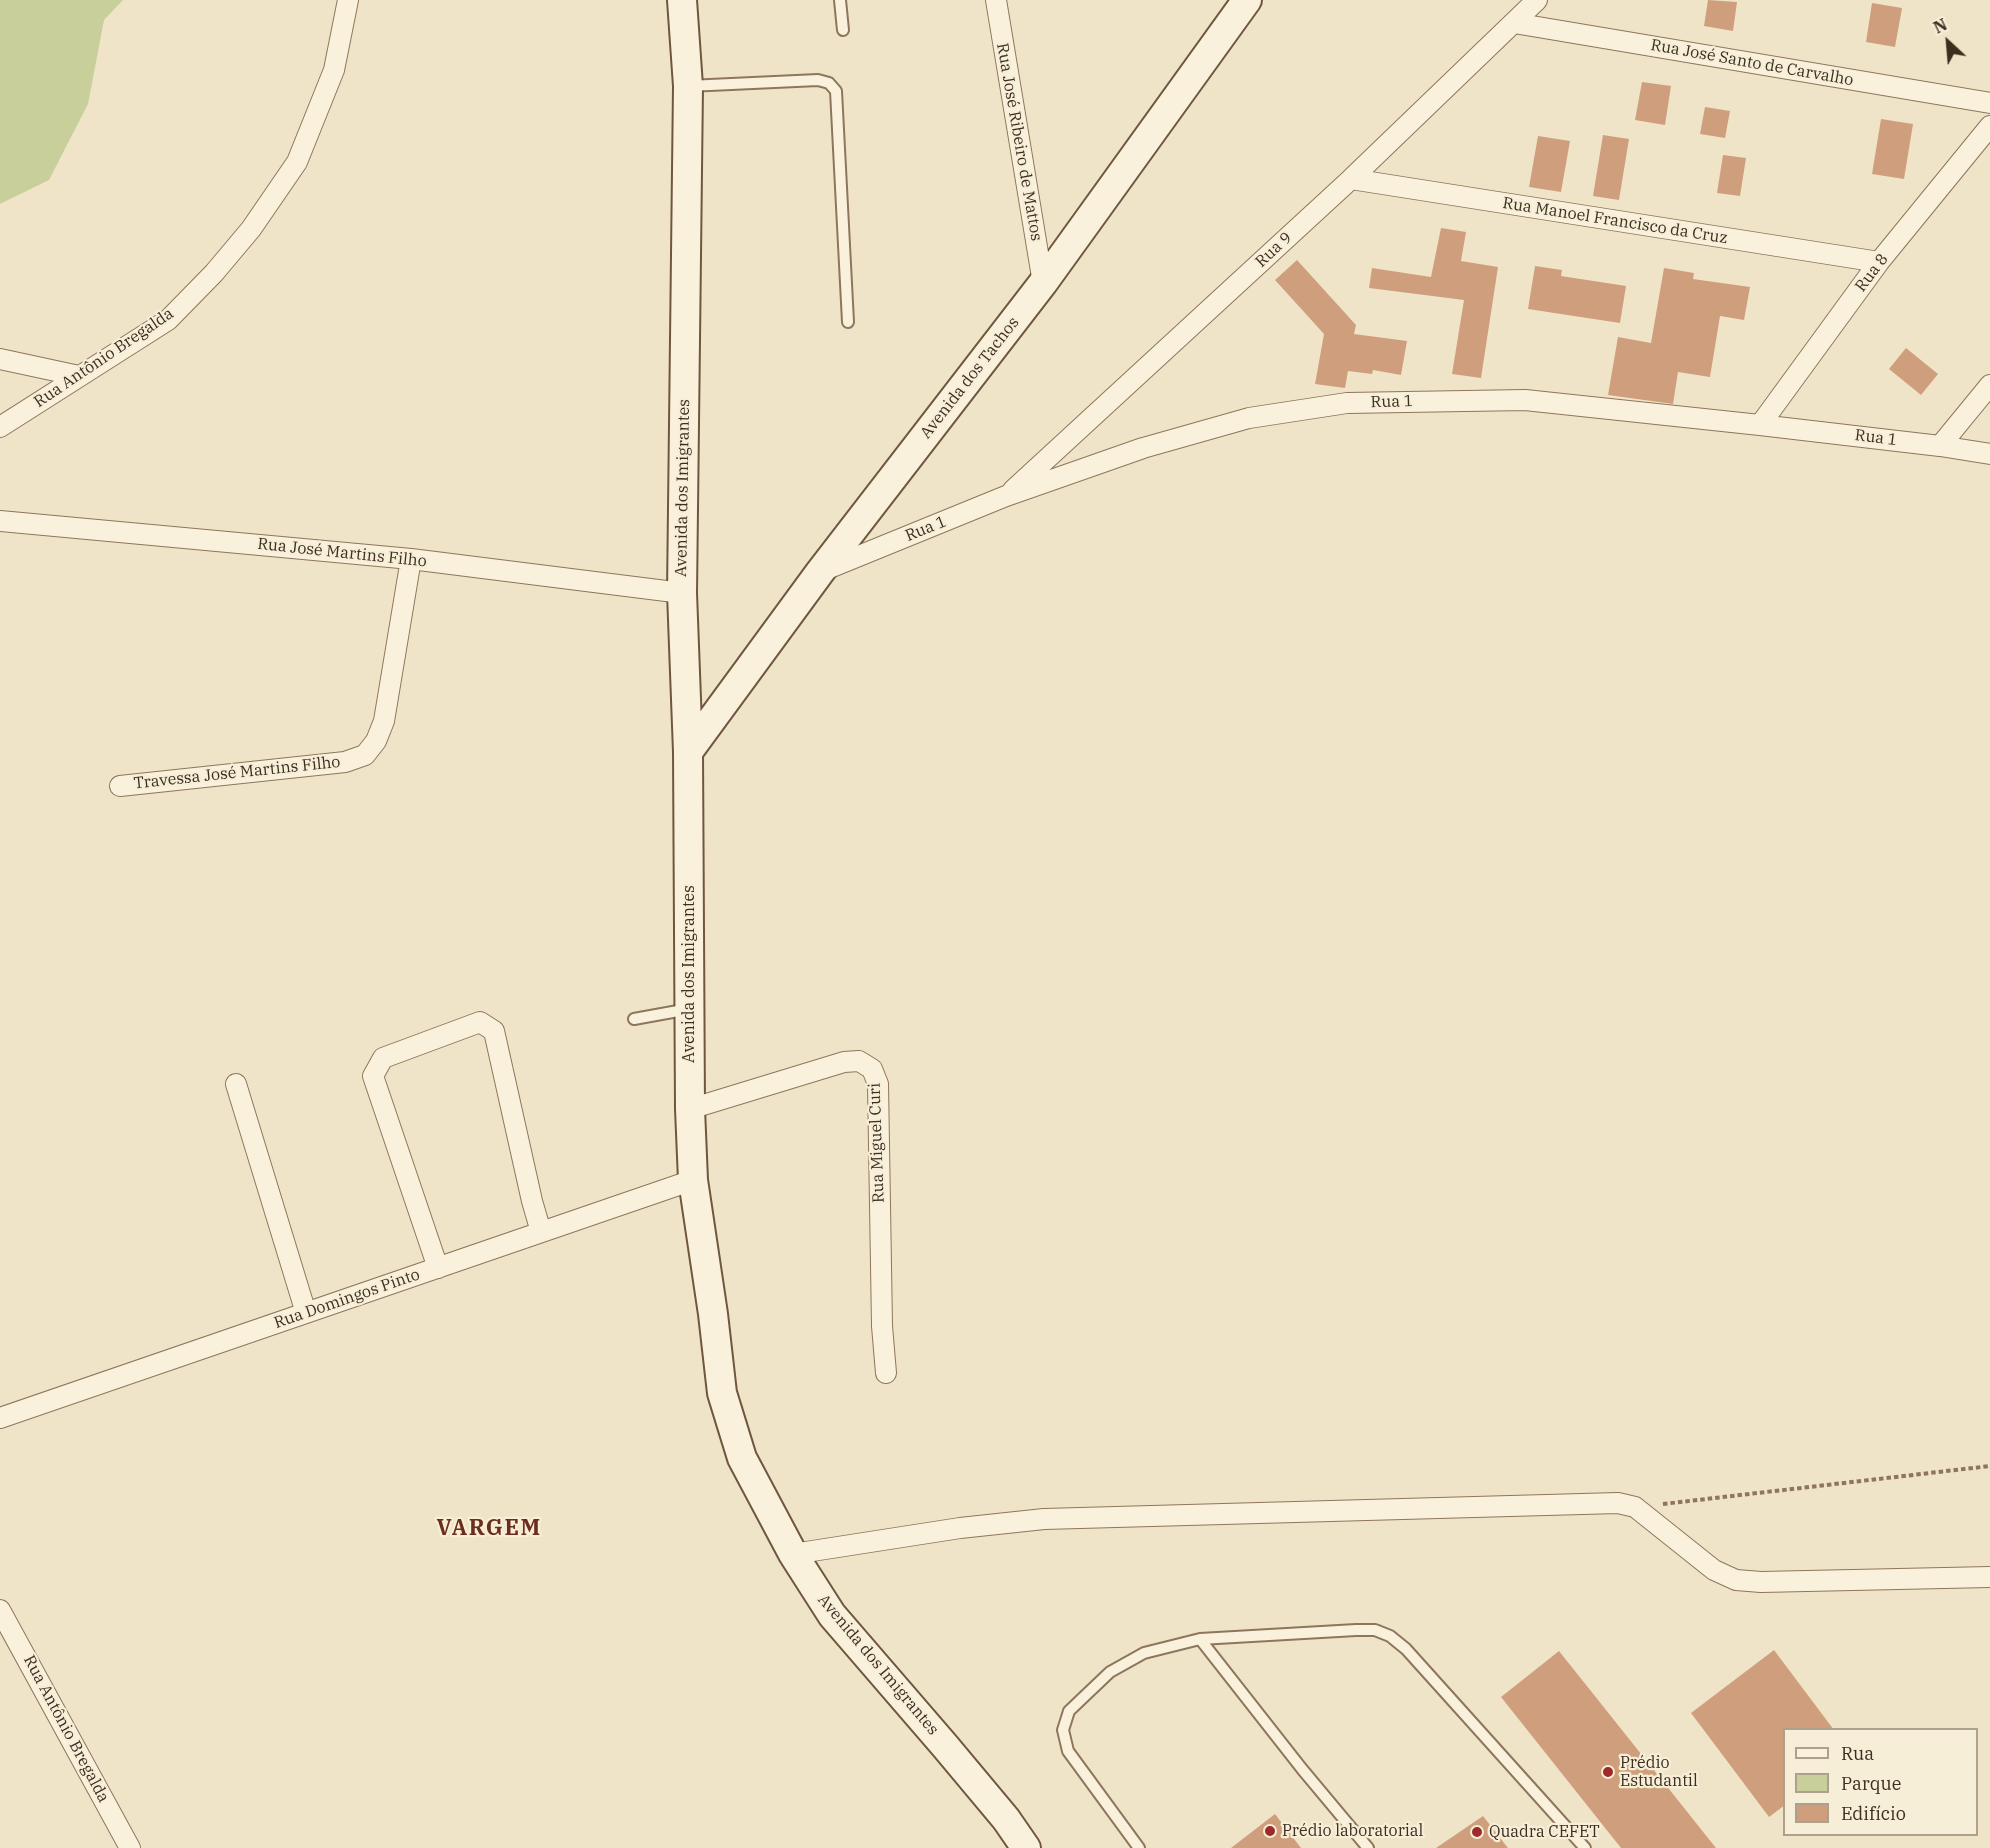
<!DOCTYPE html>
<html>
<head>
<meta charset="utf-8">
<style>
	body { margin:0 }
	#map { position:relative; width:1990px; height:1848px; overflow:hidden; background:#f0e4c8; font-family:"IBM Plex Serif",serif }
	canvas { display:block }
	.legend { position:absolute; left:1783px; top:1728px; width:195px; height:108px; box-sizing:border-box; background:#f7eed8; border:2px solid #ada18e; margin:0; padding:8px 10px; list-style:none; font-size:18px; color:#3d2e20 }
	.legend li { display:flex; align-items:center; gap:12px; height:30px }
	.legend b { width:30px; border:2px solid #ada18e }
	.north { position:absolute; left:1918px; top:12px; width:60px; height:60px; -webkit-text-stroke:4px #f7eed8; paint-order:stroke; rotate:334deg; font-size:16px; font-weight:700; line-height:24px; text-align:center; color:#3d2e20 }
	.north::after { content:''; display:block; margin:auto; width:21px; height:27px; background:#3d2e20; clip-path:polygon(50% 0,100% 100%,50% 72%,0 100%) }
</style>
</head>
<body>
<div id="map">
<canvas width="1990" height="1848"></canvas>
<ul class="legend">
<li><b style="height:8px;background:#faf1dc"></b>Rua</li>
<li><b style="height:16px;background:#c9cf9b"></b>Parque</li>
<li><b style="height:16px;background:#cf9f7d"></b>Edifício</li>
</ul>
<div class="north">N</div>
</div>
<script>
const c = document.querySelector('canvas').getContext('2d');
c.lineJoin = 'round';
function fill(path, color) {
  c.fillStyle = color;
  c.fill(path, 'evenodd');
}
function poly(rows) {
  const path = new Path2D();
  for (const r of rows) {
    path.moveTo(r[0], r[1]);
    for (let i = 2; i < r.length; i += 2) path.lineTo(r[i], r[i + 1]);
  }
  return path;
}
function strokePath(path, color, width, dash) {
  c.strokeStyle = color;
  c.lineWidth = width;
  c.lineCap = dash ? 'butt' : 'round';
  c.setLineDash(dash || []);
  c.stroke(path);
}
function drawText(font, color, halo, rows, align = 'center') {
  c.font = font + ' "IBM Plex Serif",serif';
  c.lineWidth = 4.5;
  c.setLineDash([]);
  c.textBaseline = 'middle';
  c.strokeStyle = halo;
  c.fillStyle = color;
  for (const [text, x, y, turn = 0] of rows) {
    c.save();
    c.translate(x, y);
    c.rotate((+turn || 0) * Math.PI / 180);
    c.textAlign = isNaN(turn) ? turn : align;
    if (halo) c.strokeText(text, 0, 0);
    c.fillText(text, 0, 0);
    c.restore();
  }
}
fill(poly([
	[0,0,123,0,104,20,88,104,49,180,0,204]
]), '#c9cf9b');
fill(poly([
	[1708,0,1737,2,1733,31,1704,26],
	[1872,3,1902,8,1895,47,1866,42],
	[1642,82,1671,86,1665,125,1635,120],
	[1705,107,1730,111,1725,138,1700,134],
	[1881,119,1913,124,1904,179,1872,174],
	[1603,135,1629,139,1619,200,1593,196],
	[1538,136,1570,141,1561,192,1529,187],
	[1723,155,1746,158,1740,196,1717,193],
	[1441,228,1466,232,1461,261,1498,267,1481,378,1452,374,1464,300,1369,288,1372,268,1431,277],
	[1297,260,1356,325,1354,334,1407,341,1401,375,1373,370,1372,374,1348,371,1345,388,1315,384,1324,334,1275,280],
	[1535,266,1562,270,1561,276,1626,286,1620,323,1528,309],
	[1664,268,1694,273,1693,279,1750,287,1744,320,1720,316,1710,377,1678,372,1673,404,1608,395,1618,337,1651,343],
	[1906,348,1938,374,1921,395,1889,369],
	[1774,1650,1834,1730,1785,1730,1785,1805,1769,1817,1691,1713],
	[1559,1651,1716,1848,1621,1848,1501,1697],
	[1275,1814,1301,1848,1231,1848],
	[1483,1816,1508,1848,1436,1848]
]), '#cf9f7d');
const lane = poly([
	[840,0,843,30],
	[688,86,818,80,829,83,836,91,848,322],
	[634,1019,689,1009],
	[1200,1639,1302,1769,1368,1848],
	[1139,1848,1068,1751,1063,1730,1069,1711,1110,1672,1144,1653,1200,1639,1356,1630,1375,1630,1390,1636,1406,1649,1585,1848]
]);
const street = poly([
	[996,0,1043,283],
	[1514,23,1990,103],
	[1351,179,1879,262],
	[0,359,79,376],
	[1760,425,1879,262,1990,126],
	[0,427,168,320,214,273,251,229,297,162,334,70,348,0],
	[1940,446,1990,385],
	[1013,490,1351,179,1537,0],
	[0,521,411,559,682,593],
	[822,571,1006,496,1143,448,1249,418,1347,403,1525,400,1760,425,1940,446,1990,454],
	[120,786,345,762,365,755,376,741,384,721,411,559],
	[236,1084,306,1313],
	[690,1109,844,1062,859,1061,872,1069,878,1084,882,1326,886,1373],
	[438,1268,373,1076,383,1058,480,1022,494,1031,532,1201,541,1232],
	[0,1418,693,1180],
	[793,1554,960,1528,1044,1519,1618,1503,1635,1507,1714,1570,1736,1580,1761,1582,1990,1577],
	[0,1610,130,1848]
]);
const secondary = poly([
	[682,0,688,86,682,593,688,752,690,1109,693,1180,713,1314,722,1393,742,1458,793,1554,832,1615,945,1746,1006,1819,1026,1848],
	[688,752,820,572,1043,283,1247,0]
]);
strokePath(lane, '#8d765c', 14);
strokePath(street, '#8d765c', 22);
strokePath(secondary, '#6f573f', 32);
strokePath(poly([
	[1663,1504,1990,1466]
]), '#8d765c', 4, [4.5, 3]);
strokePath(lane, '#faf1dc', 10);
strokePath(street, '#faf1dc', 20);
strokePath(secondary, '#faf1dc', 28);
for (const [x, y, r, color] of [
	[1608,1772,6,"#9e2a2b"],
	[1270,1831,6,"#9e2a2b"],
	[1477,1832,6,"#9e2a2b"]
]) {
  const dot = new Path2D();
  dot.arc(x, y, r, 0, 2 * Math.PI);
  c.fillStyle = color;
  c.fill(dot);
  strokePath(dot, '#f7eed8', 2);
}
drawText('16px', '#3d2e20', '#f7eed8', [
	["Rua José Santo de Carvalho",1752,63,10],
	["Rua José Ribeiro de Mattos",1019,142,80],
	["Rua Manoel Francisco da Cruz",1615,221,9],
	["Rua 9",1274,250,-43],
	["Rua 8",1872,273,-53],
	["Rua Antônio Bregalda",104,358,-34],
	["Avenida dos Tachos",970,378,-52],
	["Rua 1",1392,402,-2],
	["Rua 1",1876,438,7],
	["Avenida dos Imigrantes",683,488,-89],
	["Rua 1",926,529,-22],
	["Rua José Martins Filho",342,553,6],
	["Travessa José Martins Filho",237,773,-6],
	["Avenida dos Imigrantes",689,974,-90],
	["Rua Miguel Curi",877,1143,-92],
	["Rua Domingos Pinto",347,1299,-19],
	["Avenida dos Imigrantes",878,1665,50],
	["Rua Antônio Bregalda",66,1729,62]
]);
drawText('16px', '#3d2e20', '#f7eed8', [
	["Prédio",1620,1763],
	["Estudantil",1620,1781],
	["Prédio laboratorial",1282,1831],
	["Quadra CEFET",1489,1832]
], 'left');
c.letterSpacing = '1.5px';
drawText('bold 22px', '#6b2e1e', '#f7eed8', [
	["VARGEM",489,1529]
]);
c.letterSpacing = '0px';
</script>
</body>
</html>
